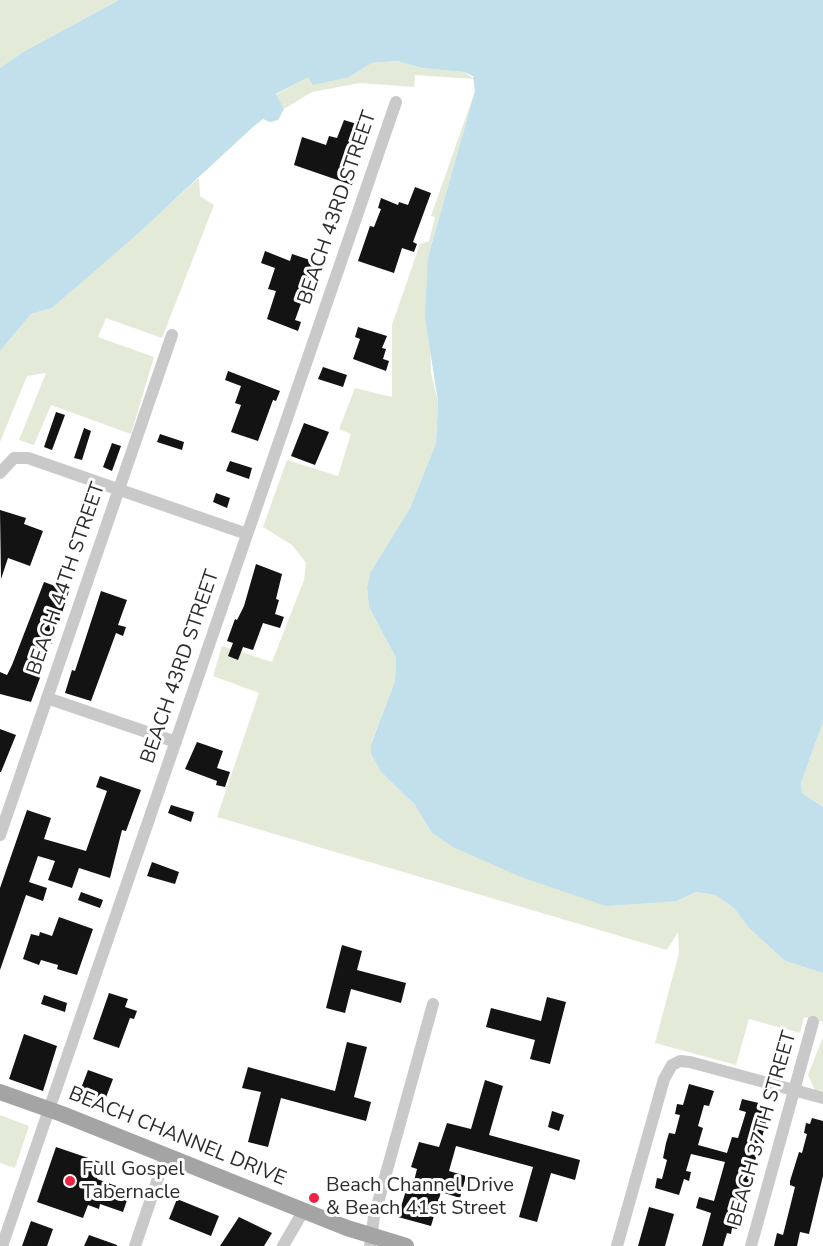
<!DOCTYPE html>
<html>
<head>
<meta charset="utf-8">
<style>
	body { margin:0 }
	canvas { display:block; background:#fff }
</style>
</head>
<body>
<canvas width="823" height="1246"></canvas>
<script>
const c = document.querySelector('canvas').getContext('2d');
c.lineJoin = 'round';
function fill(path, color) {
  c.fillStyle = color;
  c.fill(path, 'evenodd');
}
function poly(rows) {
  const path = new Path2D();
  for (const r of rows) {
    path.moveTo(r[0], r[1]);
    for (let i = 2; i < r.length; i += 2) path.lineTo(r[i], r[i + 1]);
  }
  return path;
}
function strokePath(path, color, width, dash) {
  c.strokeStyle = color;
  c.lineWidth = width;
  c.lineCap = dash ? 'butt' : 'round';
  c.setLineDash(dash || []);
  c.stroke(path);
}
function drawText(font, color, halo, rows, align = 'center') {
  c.font = font + ' "Nunito Sans",sans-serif';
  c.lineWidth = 6;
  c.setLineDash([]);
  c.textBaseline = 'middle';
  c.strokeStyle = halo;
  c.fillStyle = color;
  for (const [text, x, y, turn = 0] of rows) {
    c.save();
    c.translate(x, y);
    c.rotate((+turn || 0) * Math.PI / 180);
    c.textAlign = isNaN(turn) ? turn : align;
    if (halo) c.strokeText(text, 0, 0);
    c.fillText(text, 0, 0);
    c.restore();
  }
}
fill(poly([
	[0,0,119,0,23,52,0,68],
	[397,61,422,68,464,72,474,79,415,75,414,87,360,83,312,92,284,109,276,95,308,76,349,77,372,63],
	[475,91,428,257,431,373,438,402,436,443,410,508,370,573,367,588,369,607,396,658,395,681,371,743,371,754,381,772,415,805,431,832,677,901,696,892,715,895,734,908,749,928,785,961,823,973,823,1022,804,1017,800,1033,749,1019,736,1065,655,1043,679,953,678,932,667,950,217,817,259,693,213,676,222,646,272,662,304,580,306,563,292,545,263,527,287,460,338,476,351,434,339,429,355,388,392,397,392,325,420,244,429,241,435,217,431,216],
	[199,178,200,196,214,205,162,338,106,318,98,337,154,357,131,434,51,405,34,445,19,440,46,373,27,376,0,442,0,351,31,314,52,308],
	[823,722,823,807,802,793,801,783],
	[823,1037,823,1091,815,1090,808,1075],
	[0,1115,29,1126,15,1168,0,1163]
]), '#e3ebd8');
fill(poly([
	[119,0,823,0,823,722,801,783,802,793,823,807,823,973,785,961,749,928,734,908,715,895,696,892,677,901,606,906,521,877,453,847,431,832,415,805,381,772,371,754,371,744,395,681,396,658,369,607,367,588,370,573,410,508,436,443,438,402,425,317,428,257,475,91,473,76,464,72,422,68,397,61,372,63,349,77,313,85,308,77,276,94,284,109,278,120,270,122,263,119,254,126,134,237,52,308,31,314,0,351,0,68,23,52]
]), '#c2dfec');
fill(poly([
	[344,120,370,128,363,147,352,143,345,168,355,174,352,185,294,165,302,137,326,145,329,136,337,138],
	[415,187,431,193,413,242,417,244,414,252,402,248,394,273,358,261,370,226,374,227,381,209,378,208,381,198,398,205,399,202,408,205],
	[265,251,290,261,292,254,316,262,295,320,301,322,298,331,267,319,276,291,268,289,275,268,261,263],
	[358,327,387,336,382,348,386,349,383,359,389,361,386,371,353,359,360,339,355,337],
	[323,367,347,375,343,387,318,379],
	[228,371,280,391,276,401,273,400,258,441,231,432,241,405,235,403,241,386,225,380],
	[56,412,65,415,52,450,44,447],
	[304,423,329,432,315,465,291,456],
	[84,428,91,431,82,460,74,458],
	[160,434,184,442,182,450,157,442],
	[112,443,121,446,112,471,103,467],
	[230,461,252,468,249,479,226,471],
	[216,493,230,498,227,508,213,502],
	[0,510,26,518,24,524,43,531,30,566,8,558,1,579],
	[256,564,282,574,276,599,279,600,275,614,284,617,280,628,263,623,253,650,243,647,238,660,228,656,233,643,227,641,235,619,237,620,244,606],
	[44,582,69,591,52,644,46,642,36,673,41,675,31,702,0,694,0,672,7,675,12,665],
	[101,591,127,600,118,625,126,627,123,636,116,633,91,701,65,693,72,670,75,671],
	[0,729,16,735,1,772,0,772],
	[197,742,223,751,217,768,230,772,225,787,216,785,217,781,185,769],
	[100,776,141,790,126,831,122,830,110,878,79,868,72,888,48,880,55,861,38,856,29,882,47,888,43,901,26,895,0,970,0,888,27,810,51,818,44,839,86,851,107,791,96,787],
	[171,805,194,812,191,822,168,813],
	[152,862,179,872,175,884,147,876],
	[81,892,103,900,100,908,78,900],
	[59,917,93,929,77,975,57,969,58,965,41,960,39,965,23,959,31,934,39,936,40,932,52,936],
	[342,945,362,951,357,970,406,983,401,1003,351,989,345,1013,326,1008],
	[109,993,128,999,125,1007,137,1011,134,1019,130,1018,119,1048,93,1039],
	[44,995,67,1003,65,1012,41,1004],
	[547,997,566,1002,550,1064,530,1059,535,1040,486,1027,491,1008,541,1021],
	[24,1034,57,1046,43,1091,9,1079],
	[347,1042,367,1047,354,1097,371,1102,366,1121,281,1098,268,1147,248,1142,261,1092,242,1088,248,1067,335,1091],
	[88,1070,113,1079,105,1100,80,1091],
	[485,1080,503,1086,489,1135,580,1160,575,1180,551,1173,537,1222,519,1217,533,1167,456,1146,449,1171,466,1176,460,1198,441,1192,431,1226,398,1217,407,1187,412,1189,417,1169,411,1167,419,1142,439,1147,447,1123,471,1129],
	[689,1084,714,1091,709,1106,704,1105,698,1126,703,1128,698,1145,727,1153,732,1137,738,1138,746,1112,739,1110,742,1099,767,1105,765,1112,769,1113,755,1161,752,1160,747,1179,750,1180,744,1202,749,1204,746,1214,741,1212,737,1229,732,1228,731,1234,727,1233,723,1246,702,1246,711,1213,696,1208,699,1197,714,1201,725,1162,691,1154,686,1171,691,1172,689,1181,684,1179,679,1195,655,1188,657,1178,662,1179,667,1160,663,1158,666,1143,669,1133,675,1134,680,1115,675,1114,677,1104,683,1105],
	[552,1111,564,1115,559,1131,548,1127],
	[812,1118,823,1121,823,1176,809,1234,800,1232,797,1246,774,1246,777,1233,783,1235,795,1187,790,1185,790,1181,799,1152,802,1153,807,1134,804,1133,806,1123,810,1124],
	[56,1147,103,1163,97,1179,130,1191,123,1212,100,1204,99,1209,88,1205,83,1218,37,1202],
	[177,1199,219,1216,211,1236,169,1219],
	[649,1207,674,1214,665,1246,638,1246],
	[239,1217,272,1233,264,1246,220,1246],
	[31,1221,53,1229,47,1246,22,1246],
	[89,1235,117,1245,117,1246,84,1246]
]), '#131313');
strokePath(poly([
	[0,473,14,458,28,458,247,534],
	[47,698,176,742],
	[0,835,172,335],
	[2,1246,396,102],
	[135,1246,166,1155],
	[283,1246,304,1210],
	[370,1246,374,1217,433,1004],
	[617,1246,664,1079,672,1065,680,1061,690,1062,823,1098],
	[751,1246,813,1022]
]), '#c9c9c9', 12);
strokePath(poly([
	[0,1092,62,1114,347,1228,406,1246]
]), '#a4a4a4', 16);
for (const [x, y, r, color] of [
	[70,1181,6,"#ef2241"],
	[314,1198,6,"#ef2241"]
]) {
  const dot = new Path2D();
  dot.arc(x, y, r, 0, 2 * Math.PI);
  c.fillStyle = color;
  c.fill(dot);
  strokePath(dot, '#fff', 2);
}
drawText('20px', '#2c2c2c', '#fff', [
	["BEACH 43RD STREET",338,208,-71],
	["BEACH 44TH STREET",67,579,-71],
	["BEACH 43RD STREET",181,667,-71],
	["BEACH 37TH STREET",763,1129,-74],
	["BEACH CHANNEL DRIVE",177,1137,22]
]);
drawText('20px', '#2c2c2c', '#fff', [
	["Full Gospel",82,1170],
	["Tabernacle",82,1193],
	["Beach Channel Drive",326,1186],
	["& Beach 41st Street",326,1209]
], 'left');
</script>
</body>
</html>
